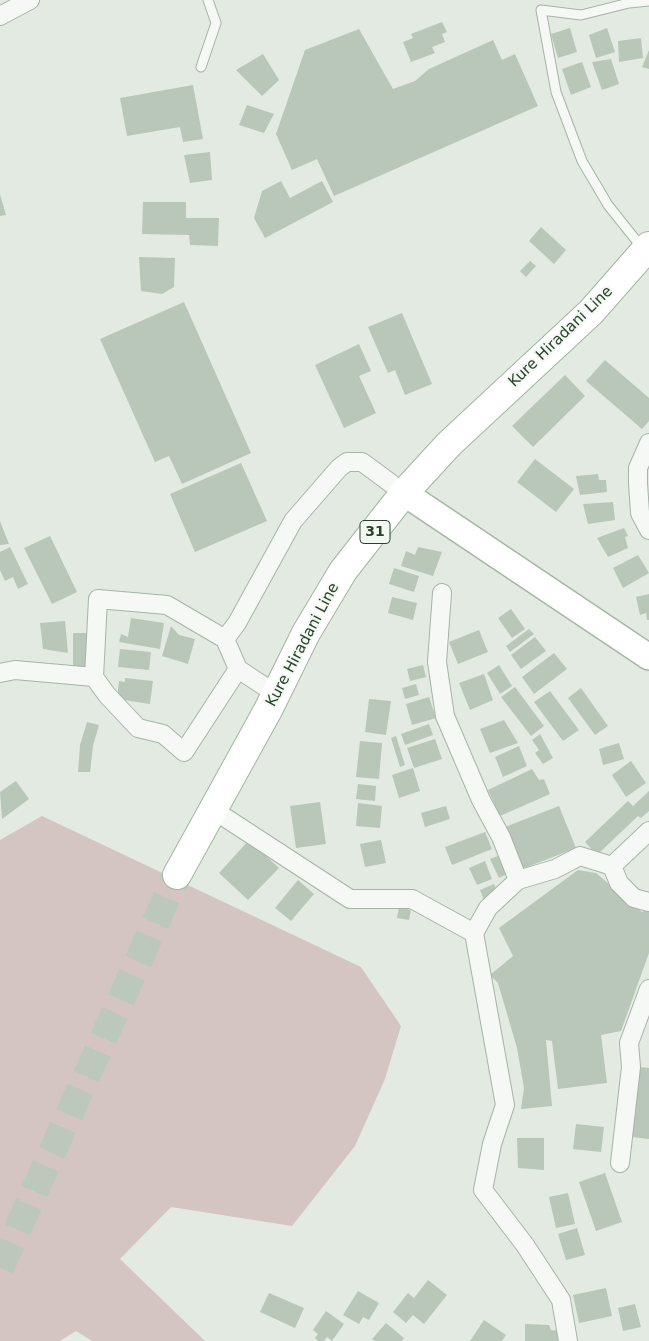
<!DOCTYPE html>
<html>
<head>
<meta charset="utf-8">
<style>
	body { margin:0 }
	canvas { display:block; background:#e2eae2 }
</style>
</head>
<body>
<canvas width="649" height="1341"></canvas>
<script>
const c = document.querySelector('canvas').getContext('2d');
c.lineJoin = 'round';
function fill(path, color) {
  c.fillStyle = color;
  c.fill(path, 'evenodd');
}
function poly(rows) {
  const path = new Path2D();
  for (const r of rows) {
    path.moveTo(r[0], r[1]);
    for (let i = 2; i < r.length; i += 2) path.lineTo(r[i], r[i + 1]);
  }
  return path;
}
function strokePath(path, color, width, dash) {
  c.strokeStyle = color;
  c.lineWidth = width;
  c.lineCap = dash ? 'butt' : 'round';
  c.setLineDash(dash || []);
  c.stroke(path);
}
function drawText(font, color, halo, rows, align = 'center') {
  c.font = font + ' "DejaVu Sans",sans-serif';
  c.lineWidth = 4;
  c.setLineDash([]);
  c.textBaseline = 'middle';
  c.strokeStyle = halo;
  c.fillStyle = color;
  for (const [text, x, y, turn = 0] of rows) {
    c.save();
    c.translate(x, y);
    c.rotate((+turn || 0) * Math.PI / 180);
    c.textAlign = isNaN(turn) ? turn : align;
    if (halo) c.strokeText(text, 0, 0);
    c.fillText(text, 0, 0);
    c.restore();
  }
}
fill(poly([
	[42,816,361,967,401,1026,385,1079,355,1146,292,1226,171,1207,120,1259,205,1341,92,1341,76,1331,60,1341,0,1341,0,840]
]), '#d4c5c3');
fill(poly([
	[442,22,447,32,442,34,445,42,432,47,435,53,411,62,403,42,413,38,411,34],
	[570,28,577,52,558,58,551,34],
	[607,28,615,52,596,58,589,35],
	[359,29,393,89,415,81,429,69,493,40,502,60,515,54,538,106,334,196,317,159,292,170,276,134,305,50],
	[641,38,643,58,619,62,618,41],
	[649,50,649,69,642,67],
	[263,54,279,80,262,96,236,70],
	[611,59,619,84,602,90,592,62],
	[582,62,591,87,571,95,562,69],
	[193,85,203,139,183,142,180,127,127,136,120,98],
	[247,105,274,114,264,133,239,125],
	[210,152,212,180,190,183,184,155],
	[281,181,290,198,322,181,333,202,265,238,254,218,262,191],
	[0,194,6,215,0,216],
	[143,202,186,202,186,218,219,218,218,246,190,245,189,235,142,234],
	[541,227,566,250,554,264,529,241],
	[139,257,175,258,174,287,162,294,141,291],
	[530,261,536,266,526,277,520,271],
	[184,302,251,453,182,484,169,456,155,462,100,339],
	[402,313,432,384,405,395,395,370,388,373,368,327],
	[359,344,371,371,359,376,376,413,344,428,315,365],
	[605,360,649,398,649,421,642,429,586,381],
	[565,375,585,396,533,447,512,426],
	[535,459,574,489,556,512,517,482],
	[241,463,267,521,195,552,170,494],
	[598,474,599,480,606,480,607,492,580,495,576,476],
	[613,502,615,520,588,524,583,504],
	[0,521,9,544,0,545],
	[624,528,628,536,625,537,628,548,608,557,597,538],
	[50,536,77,592,52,604,24,548],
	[10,547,28,584,18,589,13,577,5,581,0,570,0,552],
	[418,547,442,552,433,576,401,566,406,551,415,555],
	[638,555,649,573,623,588,613,568],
	[394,568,419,576,414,592,389,584],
	[649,594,649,620,647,620,646,613,640,615,636,597],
	[392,597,417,603,413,620,388,613],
	[511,609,525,629,512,638,498,618],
	[131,618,164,623,160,649,119,642,121,634,128,637],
	[65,621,68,653,43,649,40,623],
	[171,626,179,635,195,639,188,664,162,656],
	[529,629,534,634,510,652,506,646],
	[479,630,488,652,458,664,449,642],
	[73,633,90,633,89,666,73,666],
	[535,637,546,651,521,669,511,655],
	[120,649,151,652,149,670,118,667],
	[554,653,567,669,534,694,522,677],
	[423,665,426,677,410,681,407,669],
	[499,665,512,686,500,694,487,673],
	[484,674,493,700,470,710,459,683],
	[125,678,153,681,150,704,117,699,119,681,125,682],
	[416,684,419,695,405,699,402,688],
	[515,687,544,726,531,736,501,697],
	[581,688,608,726,595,735,568,698],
	[550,691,579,730,563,741,534,702],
	[429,697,436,718,412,725,406,704],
	[369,699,391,701,386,735,365,732],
	[504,720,518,743,490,753,480,729],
	[87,722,99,725,93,746,90,772,78,772,80,745],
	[429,724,433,735,405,745,401,734],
	[540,734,553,758,543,764,535,753,539,750,532,740],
	[396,736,405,765,400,767,391,738],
	[435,739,442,759,414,768,407,748],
	[360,741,382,743,379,779,356,777],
	[619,743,624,759,603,765,599,749],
	[519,746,527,766,503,777,495,757],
	[631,761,646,783,626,797,612,775],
	[413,768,420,791,399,798,392,775],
	[532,769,539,780,544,779,550,794,500,816,488,790],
	[16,781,29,799,2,819,0,792],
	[358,784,376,786,375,801,356,799],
	[649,791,649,811,641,818,638,816,597,855,585,842,628,801,633,806],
	[320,802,326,844,296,848,290,806],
	[358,803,382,806,380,828,356,826],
	[446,806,450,819,425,827,421,813],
	[559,806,576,848,522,869,505,827],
	[485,832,492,849,452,865,445,847],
	[249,840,279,868,248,900,219,873],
	[381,840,386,863,365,867,360,844],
	[500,855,509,873,499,878,490,859],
	[485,861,492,879,477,885,469,868],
	[578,870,596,873,642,912,649,909,649,953,621,1031,601,1035,607,1083,558,1089,552,1041,546,1040,552,1106,521,1109,524,1088,517,1048,498,983,490,975,513,956,499,928],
	[298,880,314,894,291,921,275,908],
	[494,884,498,893,484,900,480,890],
	[399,907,411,910,409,920,397,918],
	[640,1067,649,1068,649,1139,632,1137],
	[576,1124,604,1127,601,1152,573,1149],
	[517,1138,544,1138,544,1170,518,1168],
	[605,1173,622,1222,596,1231,579,1182],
	[568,1193,575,1224,556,1228,549,1197],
	[577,1228,585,1255,566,1260,558,1234],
	[428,1280,447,1295,424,1324,413,1315,406,1323,393,1312,408,1293,414,1298],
	[606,1288,612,1316,579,1323,573,1295],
	[358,1291,379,1303,369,1320,363,1317,359,1324,343,1315],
	[269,1293,304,1308,295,1328,260,1312],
	[635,1304,641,1327,623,1331,618,1308],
	[326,1311,344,1324,332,1341,327,1337,324,1341,318,1341,315,1338,318,1334,313,1330],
	[484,1320,506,1335,502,1341,470,1341],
	[386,1323,404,1338,402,1341,375,1341,372,1339],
	[525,1324,549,1325,551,1330,560,1331,560,1341,525,1341]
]), '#b9c7b9');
strokePath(poly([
	[0,1268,177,875]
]), '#bdc8bd', 28, [28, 14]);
const lane = poly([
	[201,67,216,23,208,0],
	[643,249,608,205,582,161,556,92,541,10,581,15,629,3,649,1]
]);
const street = poly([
	[0,16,30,0],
	[649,443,638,468,638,483,640,513,649,530],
	[442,593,437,662,445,716,481,800,501,837,518,880],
	[238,669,276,694],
	[0,673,15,670,94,677,98,599,167,605,225,639,237,623,293,521,339,468,347,462,362,462,404,493],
	[94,677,107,695,138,728,163,734,184,752,238,669,225,639],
	[212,809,350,899,412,899,474,933],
	[612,866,619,883,634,898,649,902],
	[612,866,649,831],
	[620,1163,631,1067,629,1043,649,989],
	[568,1341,561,1300,525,1245,483,1190,492,1144,505,1105,474,933,488,908,518,880,555,869,580,856,612,866]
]);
const secondary = poly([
	[404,493,649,657]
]);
const primary = poly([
	[177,875,268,710,306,633,343,571,404,493,449,444,591,312,649,246]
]);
strokePath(lane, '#a7b4a7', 11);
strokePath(street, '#a7b4a7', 20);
strokePath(secondary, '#a7b4a7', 28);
strokePath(primary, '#a2b6a1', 30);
strokePath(lane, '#f5f8f5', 9);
strokePath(street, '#f5f8f5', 18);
strokePath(secondary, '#fff', 25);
strokePath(primary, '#fff', 28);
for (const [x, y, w] of [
	[375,532,30]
]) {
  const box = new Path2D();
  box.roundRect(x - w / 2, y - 11.5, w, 23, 4);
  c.fillStyle = '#f2f8f2';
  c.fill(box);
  strokePath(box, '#2a422b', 1);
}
drawText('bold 14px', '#2a422b', null, [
	["31",375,532]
]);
drawText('15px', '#2a422b', '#f2f8f2', [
	["Kure Hiradani Line",561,337,-44],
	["Kure Hiradani Line",303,645,-62]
]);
</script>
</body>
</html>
